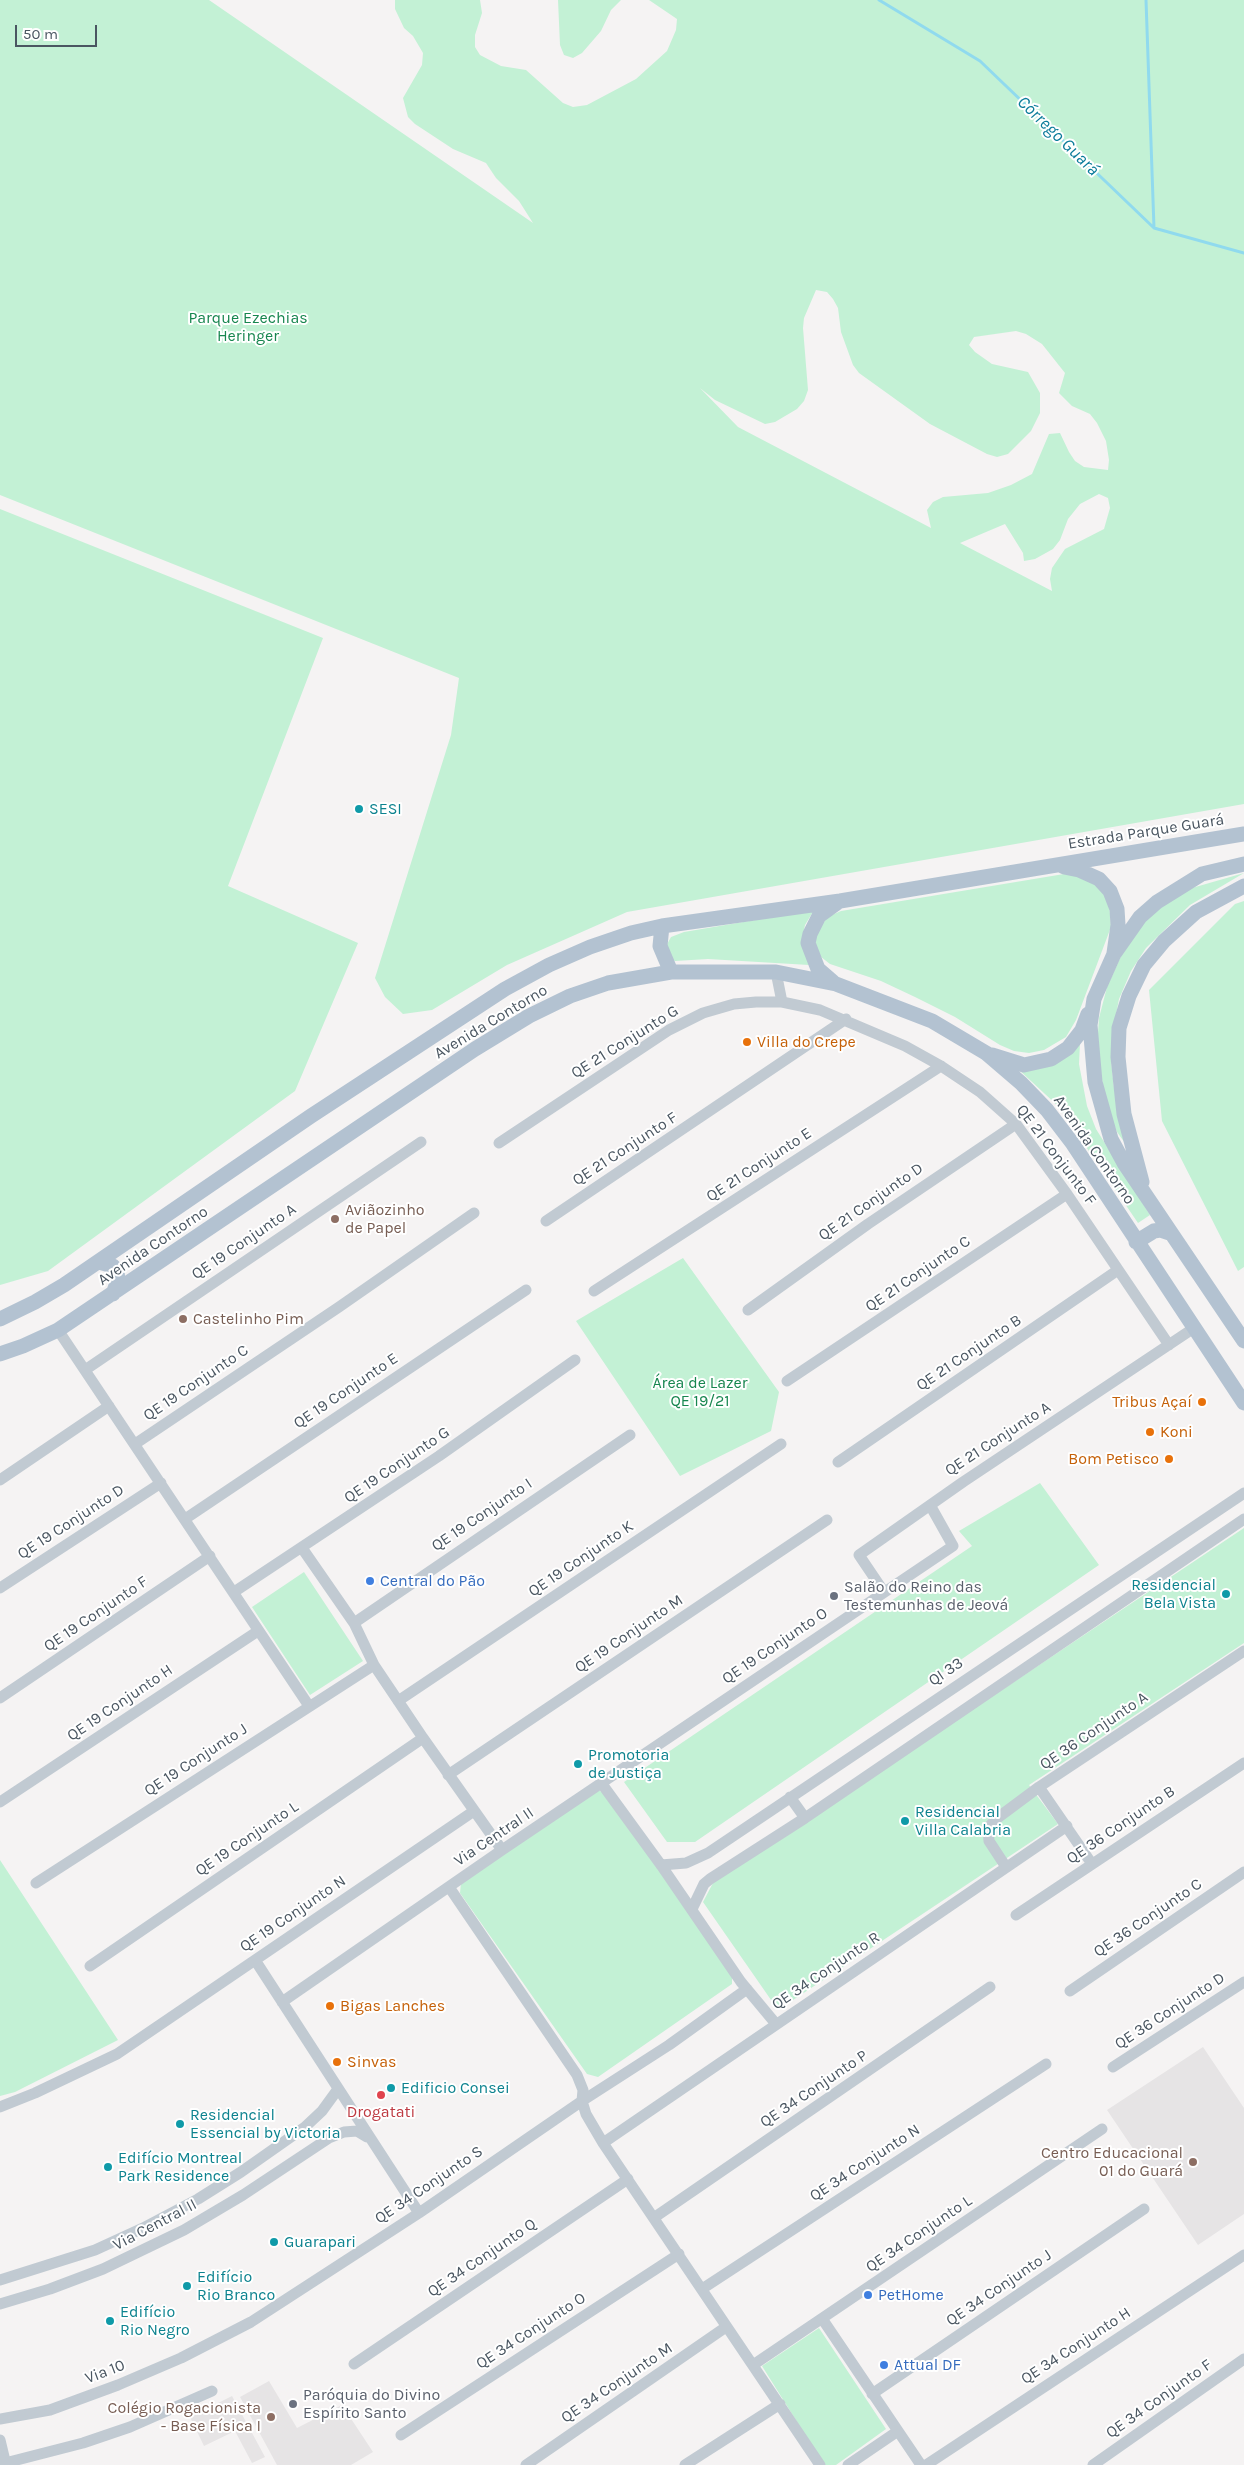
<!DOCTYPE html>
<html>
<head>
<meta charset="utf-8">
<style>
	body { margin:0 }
	#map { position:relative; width:1244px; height:2465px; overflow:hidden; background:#f5f3f3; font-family:Karla,sans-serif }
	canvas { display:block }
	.scale { position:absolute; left:15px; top:25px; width:82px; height:22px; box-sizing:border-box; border:2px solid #4a5661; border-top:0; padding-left:6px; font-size:15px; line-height:18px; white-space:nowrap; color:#4a5661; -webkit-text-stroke:4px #fff; paint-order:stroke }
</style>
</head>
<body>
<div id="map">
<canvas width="1244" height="2465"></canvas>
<div class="scale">50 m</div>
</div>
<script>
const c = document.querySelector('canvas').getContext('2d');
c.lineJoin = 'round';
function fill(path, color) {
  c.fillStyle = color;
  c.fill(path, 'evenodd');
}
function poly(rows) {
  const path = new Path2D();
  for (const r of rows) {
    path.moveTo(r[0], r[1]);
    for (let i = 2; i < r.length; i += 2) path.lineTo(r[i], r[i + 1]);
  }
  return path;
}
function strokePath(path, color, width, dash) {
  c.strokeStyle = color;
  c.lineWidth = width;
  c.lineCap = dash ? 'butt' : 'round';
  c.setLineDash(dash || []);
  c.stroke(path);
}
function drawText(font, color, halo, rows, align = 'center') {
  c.font = font + ' Karla,sans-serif';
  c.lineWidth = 4;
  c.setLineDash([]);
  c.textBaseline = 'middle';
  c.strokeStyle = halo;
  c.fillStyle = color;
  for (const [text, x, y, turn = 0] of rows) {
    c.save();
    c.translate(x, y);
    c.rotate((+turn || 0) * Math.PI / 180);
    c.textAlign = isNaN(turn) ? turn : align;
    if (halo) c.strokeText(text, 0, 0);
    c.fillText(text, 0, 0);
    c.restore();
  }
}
fill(poly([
	[1203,2047,1244,2108,1244,2214,1198,2245,1107,2110],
	[269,2381,297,2428,342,2405,373,2452,351,2465,277,2465,240,2397],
	[232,2396,265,2457,252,2463,235,2431,204,2446,190,2417]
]), '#e6e4e5');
fill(poly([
	[0,0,209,0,533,223,519,201,496,178,486,163,453,149,415,124,408,117,403,98,422,65,423,53,413,36,404,28,395,9,395,0,480,0,482,13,475,35,475,47,480,55,501,66,526,70,563,103,573,107,587,105,636,79,667,51,676,30,677,19,649,0,1244,0,1244,804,627,912,507,965,432,1010,403,1014,385,997,375,978,451,735,459,678,0,495],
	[816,290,827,292,833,299,838,308,841,332,853,365,859,373,930,424,987,454,997,457,1008,454,1031,431,1040,413,1040,393,1028,372,992,364,975,352,969,345,974,337,1016,331,1026,334,1042,344,1065,373,1059,393,1072,406,1090,414,1097,423,1106,441,1109,460,1108,470,1084,467,1075,461,1069,452,1060,433,1049,434,1032,474,1011,485,988,493,943,497,933,502,927,510,931,528,738,427,700,388,715,400,765,424,775,422,797,409,804,401,808,390,803,328,804,318],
	[1099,494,1108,498,1110,508,1104,529,1065,549,1052,568,1050,579,1052,591,960,543,1005,524,1023,553,1024,561,1035,559,1053,549,1060,540,1068,519,1080,504],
	[558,0,621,0,611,10,601,31,582,53,573,58,564,55,560,45],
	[0,509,323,638,228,886,358,943,295,1091,48,1271,0,1285],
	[1244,873,1190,905,1146,948,1131,971,1119,999,1112,1036,1111,1061,1114,1088,1130,1150,1117,1132,1106,1105,1097,1047,1099,1018,1107,987,1122,954,1141,924,1161,903,1185,890],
	[1064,874,1089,878,1109,900,1111,927,1076,1020,1066,1037,1044,1050,1029,1053,1014,1051,1000,1045,955,1017,915,997,881,981,830,964,821,957,816,948,815,936,827,917,841,911],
	[1244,901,1244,1267,1238,1271,1162,1121,1149,990,1235,904],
	[814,910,805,925,802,940,809,965,708,959,675,961,668,956,665,948,671,937,684,932],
	[1080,1043,1079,1064,1087,1106,1096,1129,1150,1215,1138,1223,1059,1107,1017,1068],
	[683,1258,779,1392,771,1431,680,1476,576,1321],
	[1040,1483,1099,1565,695,1842,667,1842,624,1782,972,1546,959,1531],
	[1244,1528,1244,1643,1029,1785,1058,1824,778,2010,703,1902,713,1883],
	[304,1572,363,1661,310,1695,252,1607],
	[596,1790,611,1794,732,1974,732,1984,598,2077,587,2074,460,1893,461,1883],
	[0,1860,118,2040,15,2092,0,2096],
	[819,2328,886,2429,836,2465,824,2465,762,2366]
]), '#c3f1d5');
strokePath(poly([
	[879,0,980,61,1154,228,1244,253],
	[1146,0,1154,228]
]), '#90daee', 3);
strokePath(poly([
	[776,972,782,1002],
	[499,1143,669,1030,703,1013,734,1004,756,1002,782,1002,820,1010,905,1046,941,1066,980,1092,1016,1124,1067,1194,1169,1345],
	[546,1221,846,1019],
	[594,1291,941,1066],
	[748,1310,868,1224,1016,1124],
	[58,1330,309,1706],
	[85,1370,421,1142],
	[787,1381,1067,1194],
	[135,1444,339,1307,474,1213],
	[838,1462,1118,1270],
	[0,1480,109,1406],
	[185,1519,526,1290],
	[302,1548,354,1623,374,1665,423,1738,502,1850],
	[0,1588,161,1483],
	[234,1592,439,1456,575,1360],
	[884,1592,859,1555,963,1482,1194,1328],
	[354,1623,630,1435],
	[0,1698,210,1556],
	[398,1701,781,1444],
	[448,1775,827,1520],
	[602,1784,661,1865,741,1982,776,2024],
	[790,1797,805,1818],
	[0,1802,258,1631],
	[1092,1864,1039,1787,1244,1651],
	[661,1865,686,1863,708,1853,1244,1493],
	[1006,1867,989,1841,988,1828,996,1819,1039,1787],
	[36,1883,374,1665],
	[449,1887,577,2075,583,2090,582,2101,586,2114,603,2143,820,2465],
	[692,1909,704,1884,710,1879,805,1818,1244,1519],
	[1016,1915,1244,1763],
	[255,1960,419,2213],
	[90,1966,423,1738],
	[1070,1991,1244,1872],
	[282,2002,502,1850,953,1546,930,1505],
	[1113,2067,1244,1982],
	[0,2107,35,2093,117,2054,474,1811],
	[603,2143,1067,1826],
	[655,2217,990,1987],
	[0,2280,95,2250,143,2228,198,2199,241,2172,305,2127,322,2111,338,2089],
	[702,2289,1046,2064],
	[0,2304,50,2289,103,2269,184,2230,243,2195,329,2138,344,2132,357,2131,367,2137],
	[823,2320,921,2465],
	[354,2364,628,2179],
	[753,2365,1102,2129],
	[872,2394,1144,2209],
	[0,2419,50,2410,118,2385,181,2358,251,2322,419,2213,582,2101,669,2045,747,1989],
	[401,2435,679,2254],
	[0,2440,6,2465],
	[5,2463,83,2443,130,2427,212,2391],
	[526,2465,726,2327],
	[685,2465,780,2404],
	[848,2465,898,2431],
	[926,2465,1244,2255],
	[1093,2465,1244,2359]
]), '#c1cad2', 11);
strokePath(poly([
	[1244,864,1202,874,1157,902,1140,917,1114,954,1094,999,1090,1025,1095,1082,1111,1139,1124,1163,1244,1341],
	[1064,867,1079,870,1099,879,1110,891,1117,909,1118,925,1114,953],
	[662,926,660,946,671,972],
	[833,982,818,969,808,943,810,934,819,916,837,903],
	[992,1055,1024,1065,1051,1059,1068,1048,1082,1030,1088,1014],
	[1142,1182,1124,1114,1118,1057,1119,1028,1129,996,1144,965,1164,941,1196,912,1244,886],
	[1136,1242,1154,1231,1160,1230,1172,1234],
	[99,1262,113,1266,117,1272,118,1280,113,1294],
	[0,1319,35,1302,64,1285,311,1116,505,989,549,965,590,947,631,933,662,926,840,901,1244,834],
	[0,1354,23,1346,58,1330,475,1049,529,1016,570,996,608,983,671,972,776,972,836,984,932,1021,986,1053,1021,1083,1047,1110,1073,1144,1244,1403]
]), '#b3c2d1', 15);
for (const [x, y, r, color] of [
	[359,809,5,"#0f9aa8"],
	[747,1042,5,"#e8710a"],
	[335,1219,5,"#8d6e63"],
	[183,1319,5,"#8d6e63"],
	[1202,1402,5,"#e8710a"],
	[1150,1432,5,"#e8710a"],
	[1169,1459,5,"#e8710a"],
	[370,1581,5,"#3f7fe0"],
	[1226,1594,5,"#0f9aa8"],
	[834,1596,5,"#6b7280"],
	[578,1764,5,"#0f9aa8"],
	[905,1821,5,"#0f9aa8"],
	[330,2006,5,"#e8710a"],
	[337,2062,5,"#e8710a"],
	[391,2088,5,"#0f9aa8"],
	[381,2095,5,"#e0444e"],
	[180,2124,5,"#0f9aa8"],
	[1193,2162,5,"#8d6e63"],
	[108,2167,5,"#0f9aa8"],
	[274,2242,5,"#0f9aa8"],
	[187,2286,5,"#0f9aa8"],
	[868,2295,5,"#3f7fe0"],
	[110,2321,5,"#0f9aa8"],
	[884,2365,5,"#3f7fe0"],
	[293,2404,5,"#6b7280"],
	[271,2417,5,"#8d6e63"]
]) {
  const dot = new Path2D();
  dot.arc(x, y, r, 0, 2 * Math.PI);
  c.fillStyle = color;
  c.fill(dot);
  strokePath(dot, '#fff', 2);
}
drawText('16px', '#17864f', '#fff', [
	["Parque Ezechias",248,318],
	["Heringer",248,336],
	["Área de Lazer",700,1383],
	["QE 19/21",700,1401]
]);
drawText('16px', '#0d838f', '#fff', [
	["SESI",369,809],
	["Residencial",1216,1585,"right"],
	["Bela Vista",1216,1603,"right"],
	["Promotoria",588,1755],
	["de Justiça",588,1773],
	["Residencial",915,1812],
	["Villa Calabria",915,1830],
	["Edificio Consei",401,2088],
	["Residencial",190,2115],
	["Essencial by Victoria",190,2133],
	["Edifício Montreal",118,2158],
	["Park Residence",118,2176],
	["Guarapari",284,2242],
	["Edifício",197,2277],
	["Rio Branco",197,2295],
	["Edifício",120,2312],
	["Rio Negro",120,2330]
], 'left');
drawText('16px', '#4a5661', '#fff', [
	["Estrada Parque Guará",1146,832,-9],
	["Avenida Contorno",491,1022,-31],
	["QE 21 Conjunto G",625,1042,-32],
	["QE 21 Conjunto F",625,1149,-33],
	["Avenida Contorno",1094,1150,55],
	["QE 21 Conjunto F",1056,1155,53],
	["QE 21 Conjunto E",759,1165,-33],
	["QE 21 Conjunto D",871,1202,-35],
	["QE 19 Conjunto A",244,1242,-34],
	["Avenida Contorno",153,1246,-34],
	["QE 21 Conjunto C",918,1274,-34],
	["QE 21 Conjunto B",969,1353,-34],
	["QE 19 Conjunto C",196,1383,-34],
	["QE 19 Conjunto E",346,1391,-34],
	["QE 21 Conjunto A",998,1439,-33],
	["QE 19 Conjunto G",397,1465,-34],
	["QE 19 Conjunto I",482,1515,-34],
	["QE 19 Conjunto D",71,1522,-33],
	["QE 19 Conjunto K",581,1559,-34],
	["QE 19 Conjunto F",96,1614,-34],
	["QE 19 Conjunto M",629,1634,-34],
	["QE 19 Conjunto O",775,1646,-34],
	["QI 33",946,1672,-34],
	["QE 19 Conjunto H",120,1703,-34],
	["QE 36 Conjunto A",1094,1731,-34],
	["QE 19 Conjunto J",196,1760,-33],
	["QE 36 Conjunto B",1121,1825,-34],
	["Via Central II",494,1837,-34],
	["QE 19 Conjunto L",247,1839,-34],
	["QE 19 Conjunto N",293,1914,-34],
	["QE 36 Conjunto C",1148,1918,-34],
	["QE 34 Conjunto R",826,1971,-34],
	["QE 36 Conjunto D",1170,2011,-33],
	["QE 34 Conjunto P",814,2089,-34],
	["QE 34 Conjunto N",865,2163,-33],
	["QE 34 Conjunto S",429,2185,-34],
	["Via Central II",155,2225,-28],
	["QE 34 Conjunto L",919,2234,-34],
	["QE 34 Conjunto Q",482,2258,-34],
	["QE 34 Conjunto J",999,2288,-34],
	["QE 34 Conjunto O",531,2331,-33],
	["QE 34 Conjunto H",1076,2346,-33],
	["Via 10",105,2372,-21],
	["QE 34 Conjunto M",617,2383,-34],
	["QE 34 Conjunto F",1159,2399,-35]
]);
drawText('16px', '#c56008', '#fff', [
	["Villa do Crepe",757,1042],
	["Tribus Açaí",1192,1402,"right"],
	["Koni",1160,1432],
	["Bom Petisco",1159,1459,"right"],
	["Bigas Lanches",340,2006],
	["Sinvas",347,2062]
], 'left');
drawText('16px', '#785e54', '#fff', [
	["Aviãozinho",345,1210],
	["de Papel",345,1228],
	["Castelinho Pim",193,1319],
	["Centro Educacional",1183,2153,"right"],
	["01 do Guará",1183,2171,"right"],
	["Colégio Rogacionista",261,2408,"right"],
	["- Base Física I",261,2426,"right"]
], 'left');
drawText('16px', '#366cbe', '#fff', [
	["Central do Pão",380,1581],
	["PetHome",878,2295],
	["Attual DF",894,2365]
], 'left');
drawText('16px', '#5b616d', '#fff', [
	["Salão do Reino das",844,1587],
	["Testemunhas de Jeová",844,1605],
	["Paróquia do Divino",303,2395],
	["Espírito Santo",303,2413]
], 'left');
drawText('16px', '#be3a42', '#fff', [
	["Drogatati",381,2112]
]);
drawText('italic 18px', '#0c7c9b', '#fff', [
	["Córrego Guará",1058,136,44]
]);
</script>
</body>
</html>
